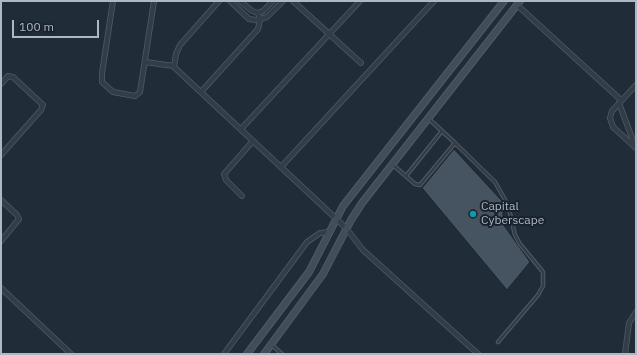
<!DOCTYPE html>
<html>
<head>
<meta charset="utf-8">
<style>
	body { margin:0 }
	#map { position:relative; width:637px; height:355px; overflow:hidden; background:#202c37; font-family:"IBM Plex Sans",sans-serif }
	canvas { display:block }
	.frame { position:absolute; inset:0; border:2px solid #adb8c5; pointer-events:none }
	.scale { position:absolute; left:12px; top:20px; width:87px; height:18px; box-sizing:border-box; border:2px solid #adb8c5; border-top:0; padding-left:5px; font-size:12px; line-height:14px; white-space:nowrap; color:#adb8c5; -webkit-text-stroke:3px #19222c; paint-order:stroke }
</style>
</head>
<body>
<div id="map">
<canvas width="637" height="355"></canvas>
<div class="frame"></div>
<div class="scale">100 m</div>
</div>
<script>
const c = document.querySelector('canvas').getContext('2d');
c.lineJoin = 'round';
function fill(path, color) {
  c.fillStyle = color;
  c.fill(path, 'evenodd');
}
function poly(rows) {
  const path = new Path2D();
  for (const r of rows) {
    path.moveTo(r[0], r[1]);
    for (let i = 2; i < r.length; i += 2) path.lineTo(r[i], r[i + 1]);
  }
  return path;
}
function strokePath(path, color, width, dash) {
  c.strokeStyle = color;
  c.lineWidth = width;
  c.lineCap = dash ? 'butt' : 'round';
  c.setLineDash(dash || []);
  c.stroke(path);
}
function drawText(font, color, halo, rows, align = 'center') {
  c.font = font + ' "IBM Plex Sans",sans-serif';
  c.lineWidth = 4;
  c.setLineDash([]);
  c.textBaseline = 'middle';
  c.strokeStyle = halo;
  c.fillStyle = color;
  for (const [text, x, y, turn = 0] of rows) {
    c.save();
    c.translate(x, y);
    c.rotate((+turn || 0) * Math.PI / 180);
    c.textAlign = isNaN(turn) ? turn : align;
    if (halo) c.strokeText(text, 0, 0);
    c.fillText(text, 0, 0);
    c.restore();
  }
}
const building = poly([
	[454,149,503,202,503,224,530,262,507,290,422,188,454,149]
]);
fill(building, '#465361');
strokePath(building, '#1b242e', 1);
const lane = poly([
	[429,119,455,143,495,182,508,205,515,235,520,244,543,272,543,286,538,295,498,342],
	[393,165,415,184,420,185,455,143],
	[406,176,442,131],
	[272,345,282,354]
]);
const street = poly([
	[113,1,102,73,102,82,113,92,135,96,140,92,154,1],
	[219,1,180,45,176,54,174,67,346,228,363,250,478,354],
	[230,1,249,19,256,20,267,17,283,1],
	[240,1,252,11,258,13,263,11,273,1],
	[293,1,361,63],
	[517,5,621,100],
	[145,62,174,66],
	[1,84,8,76,13,77,43,105,41,110,1,155],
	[636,85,612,111,610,118,613,127,636,148],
	[201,92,258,29,260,20,258,13],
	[619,103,635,146],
	[241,129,360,1],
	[281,167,434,1],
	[242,196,226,180,224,174,253,141],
	[1,200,17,215,19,219,1,241],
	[1,288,71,354],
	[224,354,307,242,320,233,330,232],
	[625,354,629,323,636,312]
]);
const secondary = poly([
	[247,354,309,272,343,206,504,1],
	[264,354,323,274,351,220,362,203,520,1]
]);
strokePath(lane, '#515b66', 4.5);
strokePath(street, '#515b66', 6);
strokePath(secondary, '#515b66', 8);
strokePath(lane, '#333d48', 2.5);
strokePath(street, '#333d48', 4.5);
strokePath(secondary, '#414d5b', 6);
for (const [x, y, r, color] of [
	[473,214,4,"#0f9aa8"]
]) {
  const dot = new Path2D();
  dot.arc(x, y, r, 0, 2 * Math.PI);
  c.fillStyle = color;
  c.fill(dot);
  strokePath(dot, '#19222c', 1.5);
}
drawText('12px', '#adb8c5', '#19222c', [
	["Capital",481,207],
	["Cyberscape",481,221]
], 'left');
</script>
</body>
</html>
